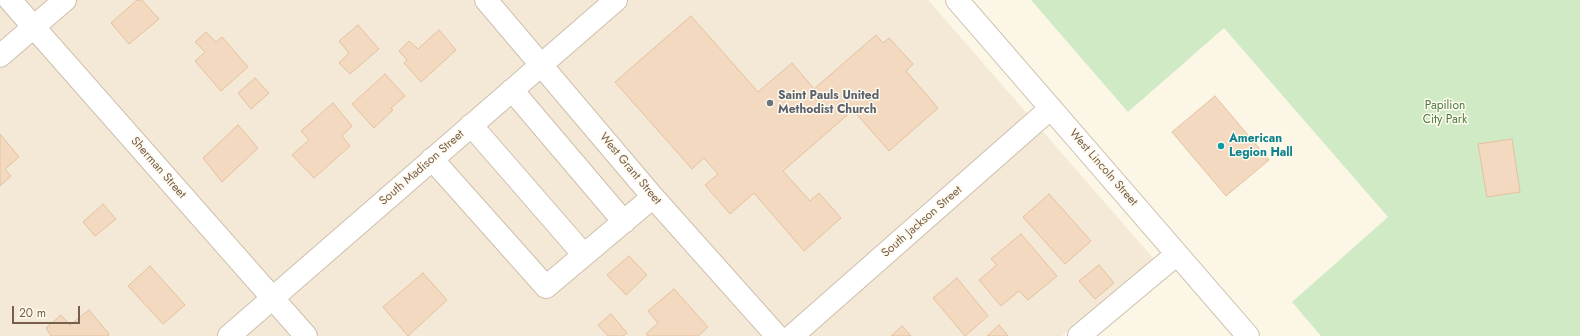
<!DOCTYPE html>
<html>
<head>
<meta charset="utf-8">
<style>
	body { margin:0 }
	#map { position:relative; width:1580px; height:336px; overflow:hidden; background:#fcf6e7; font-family:Jost,sans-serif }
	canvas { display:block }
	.scale { position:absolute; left:12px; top:306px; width:68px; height:18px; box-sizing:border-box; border:2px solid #775f4b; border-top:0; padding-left:5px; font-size:12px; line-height:14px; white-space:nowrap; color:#775f4b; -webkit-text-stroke:3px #fffaee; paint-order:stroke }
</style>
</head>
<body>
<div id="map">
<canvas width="1580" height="336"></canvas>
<div class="scale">20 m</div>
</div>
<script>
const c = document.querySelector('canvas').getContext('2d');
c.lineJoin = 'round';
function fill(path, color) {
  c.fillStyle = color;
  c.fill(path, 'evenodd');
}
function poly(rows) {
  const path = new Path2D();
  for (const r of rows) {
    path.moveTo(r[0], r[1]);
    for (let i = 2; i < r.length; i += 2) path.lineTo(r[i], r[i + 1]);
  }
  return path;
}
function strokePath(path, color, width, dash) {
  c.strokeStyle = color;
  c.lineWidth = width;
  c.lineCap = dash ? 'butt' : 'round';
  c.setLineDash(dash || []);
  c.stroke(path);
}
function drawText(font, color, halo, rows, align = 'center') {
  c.font = font + ' Jost,sans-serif';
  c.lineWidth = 3;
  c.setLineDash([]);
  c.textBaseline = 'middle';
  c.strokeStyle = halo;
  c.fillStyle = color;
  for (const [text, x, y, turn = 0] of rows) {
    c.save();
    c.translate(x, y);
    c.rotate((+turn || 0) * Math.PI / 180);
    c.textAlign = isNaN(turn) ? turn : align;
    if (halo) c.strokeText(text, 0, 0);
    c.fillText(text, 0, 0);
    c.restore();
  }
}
fill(poly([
	[0,0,928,0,1154,259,1062,336,0,336]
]), '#f4e9d6');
fill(poly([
	[1031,0,1580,0,1580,336,1321,336,1292,302,1388,217,1224,28,1128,112]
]), '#d0eac5');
const building = poly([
	[137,0,142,0,159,19,129,44,111,23,137,0],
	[691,16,758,92,792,63,814,89,876,35,883,43,889,38,913,64,906,71,938,108,889,151,853,110,783,171,810,201,819,193,841,218,804,251,754,193,730,214,705,185,718,174,704,158,692,169,615,82,691,16],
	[358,25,379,49,350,74,339,63,349,53,339,41,358,25],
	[439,30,456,50,421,82,404,63,407,60,399,51,409,41,418,49,439,30],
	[206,32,216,42,222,37,248,67,221,91,195,61,205,52,195,42,206,32],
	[385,74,405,96,391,108,393,110,374,128,352,104,385,74],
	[255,78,269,93,251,109,238,93,255,78],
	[1215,96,1269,160,1226,196,1172,132,1215,96],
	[333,103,352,126,342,136,350,146,314,178,292,155,309,140,301,131,333,103],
	[238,125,258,148,222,182,203,158,238,125],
	[0,134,19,157,5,169,11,176,0,186,0,134],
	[1512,139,1520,192,1487,197,1478,144,1512,139],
	[1049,194,1091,241,1065,264,1023,217,1049,194],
	[103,204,116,219,95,236,83,222,103,204],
	[1021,234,1057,276,1028,300,1019,291,1001,306,979,280,997,265,991,259,1021,234],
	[629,256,647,275,626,295,607,275,629,256],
	[1099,265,1114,283,1095,299,1079,281,1099,265],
	[150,266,185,305,163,324,128,286,150,266],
	[423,273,447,300,408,336,383,307,423,273],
	[957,278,988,316,965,336,933,298,957,278],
	[674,289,708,327,698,336,648,336,646,334,658,323,648,311,674,289],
	[89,310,109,334,108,336,51,336,46,328,61,315,70,325,89,310],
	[611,314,627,333,623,336,608,336,598,325,611,314],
	[999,325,1008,336,987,336,999,325],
	[902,326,911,336,891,336,902,326]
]);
fill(building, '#f2d9bf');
strokePath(building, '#e5c19f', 1);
const minor = poly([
	[10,0,306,336],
	[486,0,653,197,777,336],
	[957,0,1248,336],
	[0,56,65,0],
	[512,90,624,222],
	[471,125,584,255],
	[432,159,546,287,653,197],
	[229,336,616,0],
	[792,336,1051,108],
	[1079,336,1177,254]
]);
strokePath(minor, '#cebfad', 24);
strokePath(minor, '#fff', 22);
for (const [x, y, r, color] of [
	[770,103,4,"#6b7280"],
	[1221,146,4,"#0f9aa8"]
]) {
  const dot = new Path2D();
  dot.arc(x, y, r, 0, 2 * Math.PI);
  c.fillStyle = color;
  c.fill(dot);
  strokePath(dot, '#fffaee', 1.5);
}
drawText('bold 12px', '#5b616d', '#fffaee', [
	["Saint Pauls United",778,96],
	["Methodist Church",778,110]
], 'left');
drawText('12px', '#4d7c42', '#fffaee', [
	["Papilion",1445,106],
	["City Park",1445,120]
]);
drawText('bold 12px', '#0d838f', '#fffaee', [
	["American",1229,139],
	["Legion Hall",1229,153]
], 'left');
drawText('12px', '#775f4b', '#fffaee', [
	["Sherman Street",158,168,49],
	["South Madison Street",422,168,-41],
	["West Lincoln Street",1103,168,49],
	["West Grant Street",630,169,50],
	["South Jackson Street",922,222,-41]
]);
</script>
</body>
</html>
